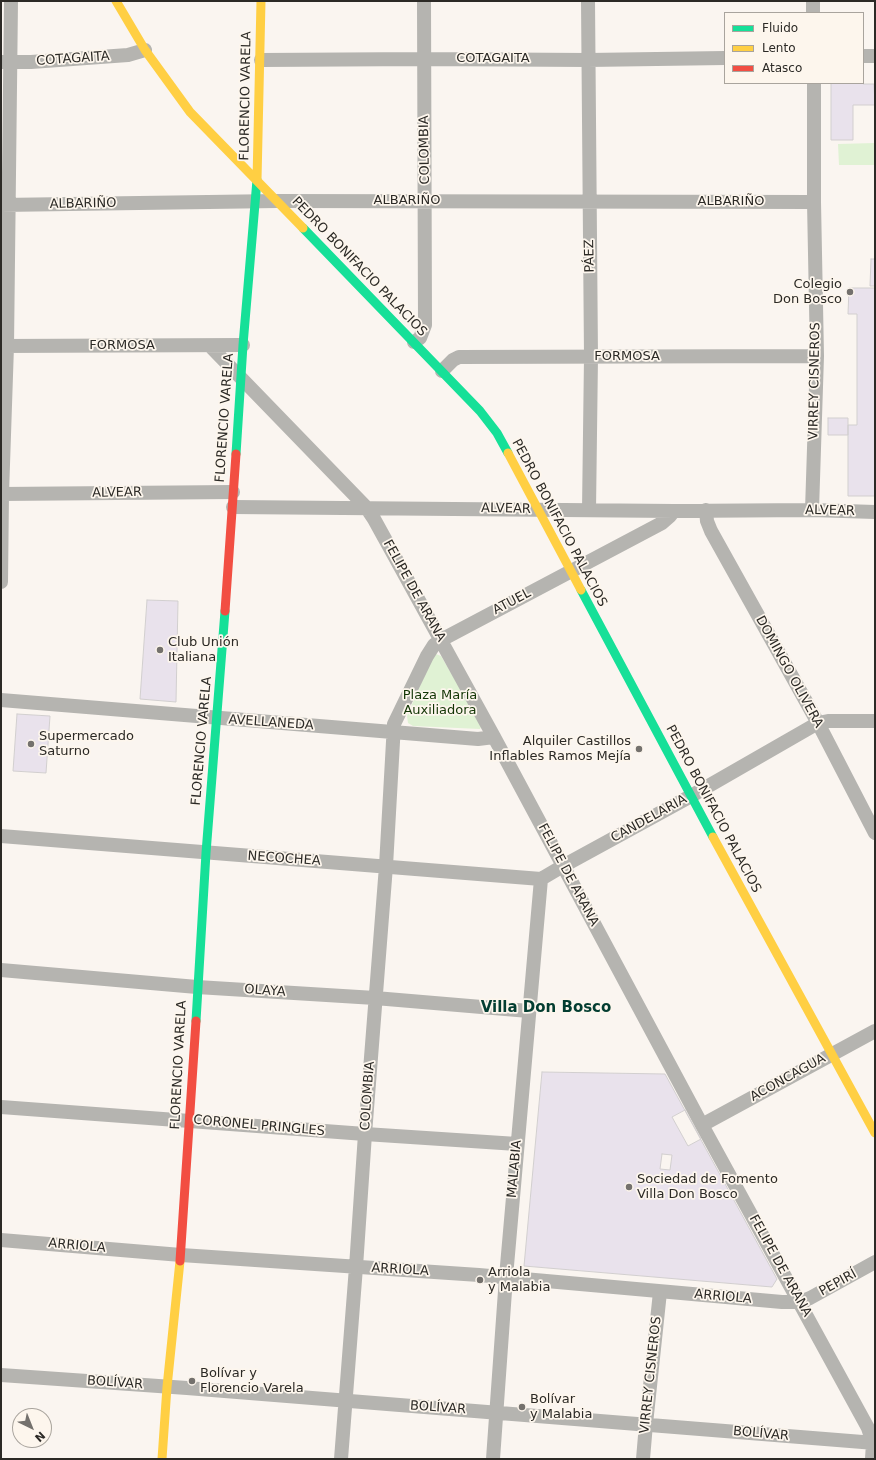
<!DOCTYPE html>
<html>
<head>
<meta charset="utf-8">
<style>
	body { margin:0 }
	#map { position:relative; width:876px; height:1460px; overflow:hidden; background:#faf5f0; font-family:"DejaVu Sans",sans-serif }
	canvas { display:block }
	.frame { position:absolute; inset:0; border:2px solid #2c2a26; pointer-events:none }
	.legend { position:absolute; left:724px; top:12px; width:140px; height:72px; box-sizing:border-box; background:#fdf6ed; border:1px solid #a9a49d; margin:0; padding:5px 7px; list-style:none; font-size:12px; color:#2c2a26 }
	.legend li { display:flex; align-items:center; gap:8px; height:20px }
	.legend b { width:20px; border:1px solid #a9a49d }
	.north { position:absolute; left:12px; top:1408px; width:40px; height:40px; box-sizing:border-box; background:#fdf6ed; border:1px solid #a9a49d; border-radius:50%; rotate:137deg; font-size:11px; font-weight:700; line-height:16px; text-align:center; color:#2c2a26 }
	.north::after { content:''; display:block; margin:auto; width:14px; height:18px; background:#74716d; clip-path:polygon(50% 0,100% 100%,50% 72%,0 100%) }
</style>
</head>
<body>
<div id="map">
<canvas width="876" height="1460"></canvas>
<div class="frame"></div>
<ul class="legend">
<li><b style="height:5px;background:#16e098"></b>Fluido</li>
<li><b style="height:5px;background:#ffcf43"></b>Lento</li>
<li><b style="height:5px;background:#f24e42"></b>Atasco</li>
</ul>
<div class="north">N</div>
</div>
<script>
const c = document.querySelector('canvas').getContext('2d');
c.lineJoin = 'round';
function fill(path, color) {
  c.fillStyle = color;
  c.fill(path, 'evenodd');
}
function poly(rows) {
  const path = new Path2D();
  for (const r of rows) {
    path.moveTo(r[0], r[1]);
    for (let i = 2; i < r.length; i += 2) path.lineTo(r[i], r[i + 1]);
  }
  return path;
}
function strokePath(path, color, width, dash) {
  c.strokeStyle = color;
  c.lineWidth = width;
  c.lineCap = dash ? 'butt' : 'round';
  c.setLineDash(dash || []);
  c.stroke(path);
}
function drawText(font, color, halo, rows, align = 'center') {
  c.font = font + ' "DejaVu Sans",sans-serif';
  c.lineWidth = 3.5;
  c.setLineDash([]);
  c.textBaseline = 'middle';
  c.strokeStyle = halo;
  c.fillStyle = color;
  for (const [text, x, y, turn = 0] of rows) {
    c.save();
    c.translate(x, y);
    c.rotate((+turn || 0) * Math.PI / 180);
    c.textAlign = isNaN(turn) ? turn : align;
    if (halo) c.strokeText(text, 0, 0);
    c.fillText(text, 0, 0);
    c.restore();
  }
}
fill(poly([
	[875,143,875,165,839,165,838,144],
	[436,654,441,656,480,722,481,727,480,729,413,726,408,723,407,716,432,658]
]), '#e0f2d4');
const building = poly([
	[863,71,863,84,874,84,875,105,853,105,853,140,831,140,831,83,863,83,863,71],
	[871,259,875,259,875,286,870,286,871,259],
	[849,288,875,288,875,496,848,496,848,425,857,425,857,314,848,314,849,288],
	[828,418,848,418,848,435,828,435,828,418],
	[147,600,178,601,176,702,140,699,147,600],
	[17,714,50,716,46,773,13,771,17,714],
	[542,1072,665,1074,777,1279,772,1287,524,1266,542,1072],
	[685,1110,701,1139,688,1146,672,1117,685,1110],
	[662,1154,672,1155,670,1170,660,1169,662,1154]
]);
fill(building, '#e9e2ec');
strokePath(building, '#d2cfcf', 1);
strokePath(poly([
	[588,1,591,357,589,510],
	[813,1,813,13],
	[863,56,875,56],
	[261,60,424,59,588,60,725,58],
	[1,62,31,62,128,55,145,50],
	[1,205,277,201,814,202],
	[414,342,420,338,425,325,424,1],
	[1,346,243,345],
	[210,346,366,507,374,519,494,737,702,1125,868,1428,873,1443,872,1459],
	[442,371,453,360,459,357,817,356],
	[1,494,233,492],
	[233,507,674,511,812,510,875,512],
	[706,510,707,521,711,531,818,723,875,833],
	[812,510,817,356,814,202,814,83],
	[1,582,2,494,7,346,11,1],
	[1,700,478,739,494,737],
	[1,836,541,879,563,866,691,796,818,723,828,721,875,721],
	[1,970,197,987,375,998,529,1011],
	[1,1107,365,1134,517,1144],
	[702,1125,875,1031],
	[1,1240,181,1255,479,1275,782,1302,800,1302,810,1298,875,1262],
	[1,1375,187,1388,875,1443],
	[341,1459,356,1267,365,1134,386,866,394,724,427,656,434,645,441,640,662,523,670,516,674,511],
	[493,1459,506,1277,541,879],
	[643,1459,646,1424,660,1292]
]), '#b5b4b0', 14);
strokePath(poly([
	[303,228,480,411,497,433,508,453],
	[236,454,243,345,257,180],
	[581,590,713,837],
	[196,1021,206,853,225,611]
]), '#16e098', 9);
strokePath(poly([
	[116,1,145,50,190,112,303,228],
	[257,180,261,1],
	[508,453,581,590],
	[713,837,875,1133],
	[162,1459,167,1387,180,1261]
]), '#ffcf43', 9);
strokePath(poly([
	[225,611,236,454],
	[180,1261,196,1021]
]), '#f24e42', 9);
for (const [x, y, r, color] of [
	[850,292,4,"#74716d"],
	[160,650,4,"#74716d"],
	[31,744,4,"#74716d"],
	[639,749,4,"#74716d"],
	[629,1187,4,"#74716d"],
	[480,1280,4,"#74716d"],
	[192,1381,4,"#74716d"],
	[522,1407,4,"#74716d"]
]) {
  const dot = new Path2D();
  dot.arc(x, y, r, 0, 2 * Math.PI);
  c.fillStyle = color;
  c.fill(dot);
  strokePath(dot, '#fdf6ed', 1.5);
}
drawText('13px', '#2c2a26', '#fdf6ed', [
	["COTAGAITA",73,59,-4],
	["COTAGAITA",493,59],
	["FLORENCIO VARELA",246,96,-89],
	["COLOMBIA",425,150,-91],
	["ALBARIÑO",407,201],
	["ALBARIÑO",731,202],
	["ALBARIÑO",83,204,-1],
	["PÁEZ",590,256,-91],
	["PEDRO BONIFACIO PALACIOS",359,267,46],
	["FORMOSA",122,346],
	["FORMOSA",627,357],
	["VIRREY CISNEROS",815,381,-89],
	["FLORENCIO VARELA",225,418,-86],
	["ALVEAR",117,493,-1],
	["ALVEAR",506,509,1],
	["ALVEAR",830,511,1],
	["PEDRO BONIFACIO PALACIOS",559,523,62],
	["FELIPE DE ARANA",414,591,61],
	["ATUEL",512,602,-28],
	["DOMINGO OLIVERA",789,672,61],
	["AVELLANEDA",271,723,4],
	["FLORENCIO VARELA",202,741,-85],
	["PEDRO BONIFACIO PALACIOS",713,809,62],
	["CANDELARIA",649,819,-29],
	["NECOCHEA",284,859,4],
	["FELIPE DE ARANA",568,875,62],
	["OLAYA",265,991,4],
	["FLORENCIO VARELA",179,1065,-87],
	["ACONCAGUA",788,1078,-29],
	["COLOMBIA",368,1096,-86],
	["CORONEL PRINGLES",259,1126,5],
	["MALABIA",515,1169,-85],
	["ARRIOLA",77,1246,5],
	["FELIPE DE ARANA",780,1266,61],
	["ARRIOLA",400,1270,3],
	["PEPIRÍ",838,1283,-29],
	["ARRIOLA",723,1297,5],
	["VIRREY CISNEROS",651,1375,-84],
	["BOLÍVAR",115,1383,4],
	["BOLÍVAR",438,1408,4],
	["BOLÍVAR",761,1434,5]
]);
drawText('13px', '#2c2a26', '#fdf6ed', [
	["Colegio",842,285,"right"],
	["Don Bosco",842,300,"right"],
	["Club Unión",168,643],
	["Italiana",168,658],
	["Supermercado",39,737],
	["Saturno",39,752],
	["Alquiler Castillos",631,742,"right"],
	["Inflables Ramos Mejía",631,757,"right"],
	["Sociedad de Fomento",637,1180],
	["Villa Don Bosco",637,1195],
	["Arriola",488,1273],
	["y Malabia",488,1288],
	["Bolívar y",200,1374],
	["Florencio Varela",200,1389],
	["Bolívar",530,1400],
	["y Malabia",530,1415]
], 'left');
drawText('13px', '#123504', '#fdf6ed', [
	["Plaza María",440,696],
	["Auxiliadora",440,711]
]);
drawText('bold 15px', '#033d31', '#fdf6ed', [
	["Villa Don Bosco",546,1008]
]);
</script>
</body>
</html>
